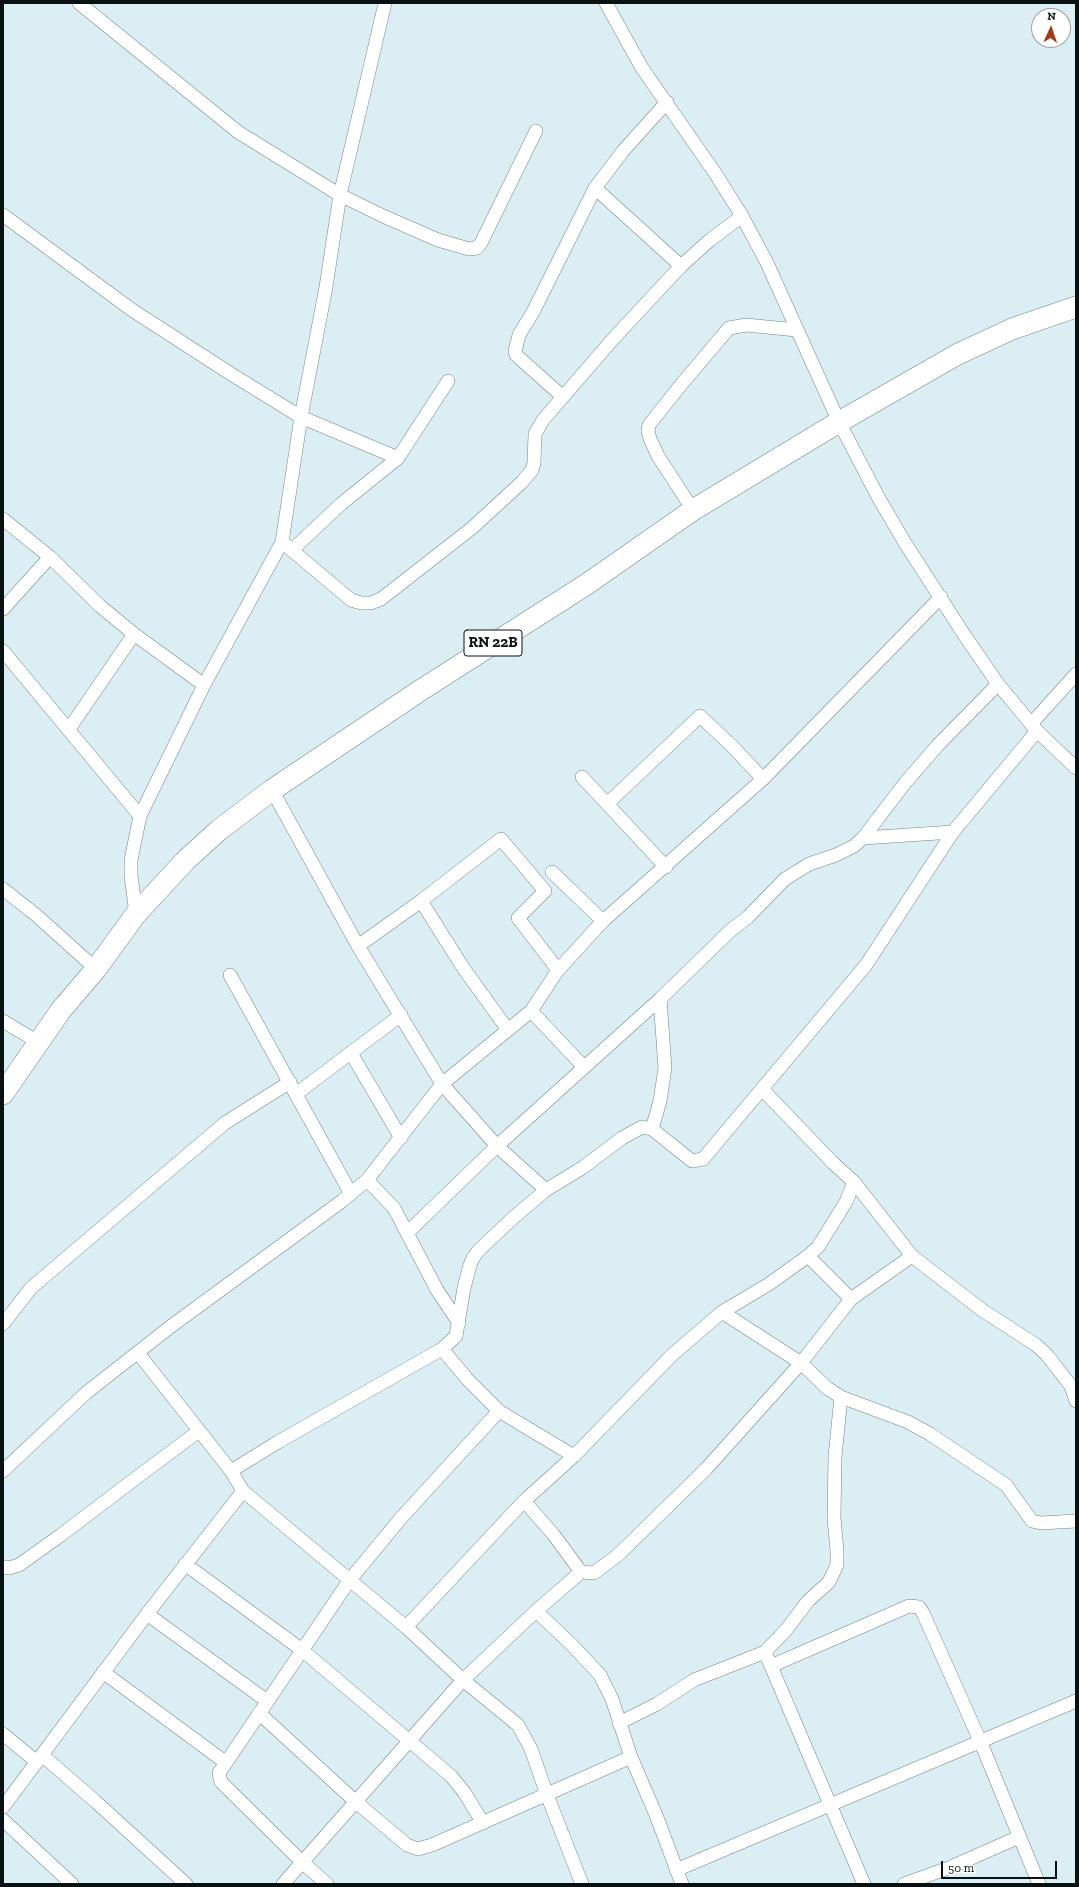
<!DOCTYPE html>
<html>
<head>
<meta charset="utf-8">
<style>
	body { margin:0 }
	#map { position:relative; width:1079px; height:1887px; overflow:hidden; background:#daeef4; font-family:"Zilla Slab",serif }
	canvas { display:block }
	.frame { position:absolute; inset:0; border:4px solid #0a1113; pointer-events:none }
	.north { position:absolute; left:1031px; top:8px; width:40px; height:40px; box-sizing:border-box; background:#fff; border:1px solid #9da0a1; border-radius:50%; rotate:3deg; font-size:11px; font-weight:700; line-height:16px; text-align:center; color:#0a1113 }
	.north::after { content:''; display:block; margin:auto; width:14px; height:18px; background:#a23a1a; clip-path:polygon(50% 0,100% 100%,50% 72%,0 100%) }
	.scale { position:absolute; left:941px; top:1861px; width:116px; height:18px; box-sizing:border-box; border:2px solid #0a1113; border-top:0; padding-left:5px; font-size:12px; line-height:14px; white-space:nowrap; color:#0a1113; -webkit-text-stroke:3px #fff; paint-order:stroke }
</style>
</head>
<body>
<div id="map">
<canvas width="1079" height="1887"></canvas>
<div class="frame"></div>
<div class="north">N</div>
<div class="scale">50 m</div>
</div>
<script>
const c = document.querySelector('canvas').getContext('2d');
c.lineJoin = 'round';
function poly(rows) {
  const path = new Path2D();
  for (const r of rows) {
    path.moveTo(r[0], r[1]);
    for (let i = 2; i < r.length; i += 2) path.lineTo(r[i], r[i + 1]);
  }
  return path;
}
function strokePath(path, color, width, dash) {
  c.strokeStyle = color;
  c.lineWidth = width;
  c.lineCap = dash ? 'butt' : 'round';
  c.setLineDash(dash || []);
  c.stroke(path);
}
function drawText(font, color, halo, rows, align = 'center') {
  c.font = font + ' "Zilla Slab",serif';
  c.lineWidth = 3;
  c.setLineDash([]);
  c.textBaseline = 'middle';
  c.strokeStyle = halo;
  c.fillStyle = color;
  for (const [text, x, y, turn = 0] of rows) {
    c.save();
    c.translate(x, y);
    c.rotate((+turn || 0) * Math.PI / 180);
    c.textAlign = isNaN(turn) ? turn : align;
    if (halo) c.strokeText(text, 0, 0);
    c.fillText(text, 0, 0);
    c.restore();
  }
}
const minor = poly([
	[79,3,238,132,340,195,383,216,438,240,469,249,477,248,481,243,536,131],
	[606,3,642,68,715,173,742,216,767,263,839,422,877,495,905,543,965,636,998,684,1037,731,1076,768],
	[595,188,681,266],
	[3,215,132,310,231,374,301,417,398,458],
	[563,397,516,355,515,351,519,335,533,312,595,188,623,151,667,102],
	[693,510,658,456,650,439,648,431,649,425,680,386,729,328,746,325,797,330],
	[3,519,50,557,100,606,134,634,204,685],
	[282,542,351,600,361,603,371,603,381,599,472,528,522,482,532,470,534,463,535,434,543,420,613,339,681,266,710,240,742,216],
	[292,550,341,504,398,458,448,381],
	[3,609,50,557],
	[3,651,140,816,131,860,131,876,136,914],
	[1031,724,1076,674],
	[69,729,134,634],
	[582,777,666,867],
	[272,790,358,946,442,1084,497,1146,546,1190,582,1168,622,1138,642,1127,652,1129,692,1161,703,1159,866,965,953,832,1037,731],
	[608,803,700,716,732,746,763,779],
	[140,816,204,685,282,542,301,417,326,287,340,195,385,3],
	[863,838,953,832],
	[552,872,603,921],
	[3,889,36,915,96,969],
	[421,901,464,969,508,1030],
	[358,946,421,901,501,839,545,891,518,918,558,970],
	[230,975,351,1194],
	[531,1011,584,1067],
	[3,1021,38,1042],
	[351,1053,401,1138],
	[296,1094,401,1015],
	[652,1129,660,1101,665,1068,660,999],
	[367,1180,394,1208,437,1290,459,1323],
	[854,1182,912,1256,982,1310,1036,1345,1047,1355,1071,1386,1076,1401],
	[407,1233,497,1146,660,999,731,930,748,917,785,879,809,864,836,855,854,846,863,838,905,783,937,746,998,684],
	[808,1256,851,1299],
	[3,1324,31,1288,225,1123,290,1082],
	[442,1349,468,1380,499,1411,574,1456],
	[138,1353,231,1471,243,1491,406,1627,463,1680,518,1725,531,1749,547,1795,582,1884],
	[841,1397,908,1422,930,1434,1006,1485,1032,1521,1041,1523,1076,1521],
	[3,1471,86,1393,170,1327,342,1201,367,1180,442,1084,531,1011,558,970,603,921,763,779,941,597],
	[231,1471,278,1442,442,1349,456,1336,464,1288,470,1265,473,1258,478,1251,513,1218,546,1190],
	[185,1564,302,1650,451,1776,464,1792,483,1823],
	[3,1567,9,1568,19,1565,61,1535,132,1481,199,1431],
	[581,1572,594,1573,618,1555,706,1469,801,1363,851,1299,912,1256],
	[536,1611,572,1645,600,1675,612,1699,631,1757,656,1815,682,1884],
	[147,1614,267,1701],
	[406,1627,524,1501,574,1456,672,1355,722,1312,769,1284,808,1256,818,1247,846,1202,854,1182,833,1163,763,1090],
	[768,1659,864,1884],
	[771,1666,909,1606,919,1607,923,1613,981,1743,1039,1884],
	[103,1672,225,1762],
	[259,1713,356,1802,407,1845,418,1849,432,1845,631,1757],
	[619,1723,657,1704,694,1680,765,1652,786,1630,808,1601,829,1582,837,1565,837,1551,834,1518,835,1456,841,1397,827,1388,801,1363,722,1312],
	[3,1734,37,1762],
	[42,1755,95,1801,186,1884],
	[3,1807,147,1614,243,1491],
	[3,1820,72,1884],
	[676,1870,1076,1701],
	[283,1884,463,1680,536,1611,581,1572,553,1534,524,1501],
	[327,1884,302,1862,221,1782,219,1773,349,1581,401,1518,499,1411],
	[904,1884,951,1867,1019,1837]
]);
const primary = poly([
	[3,1094,61,1010,96,969,136,914,185,861,219,830,272,790,421,690,587,584,693,510,839,422,958,354,1012,329,1076,307]
]);
strokePath(minor, '#718389', 14);
strokePath(primary, '#718389', 22);
strokePath(minor, '#fff', 13);
strokePath(primary, '#fff', 21);
for (const [x, y, w] of [
	[493,643,58]
]) {
  const box = new Path2D();
  box.roundRect(x - w / 2, y - 13, w, 26, 3);
  c.fillStyle = '#fff';
  c.fill(box);
  strokePath(box, '#0a1113', 1);
}
drawText('bold 15px', '#0a1113', null, [
	["RN 22B",493,643]
]);
</script>
</body>
</html>
